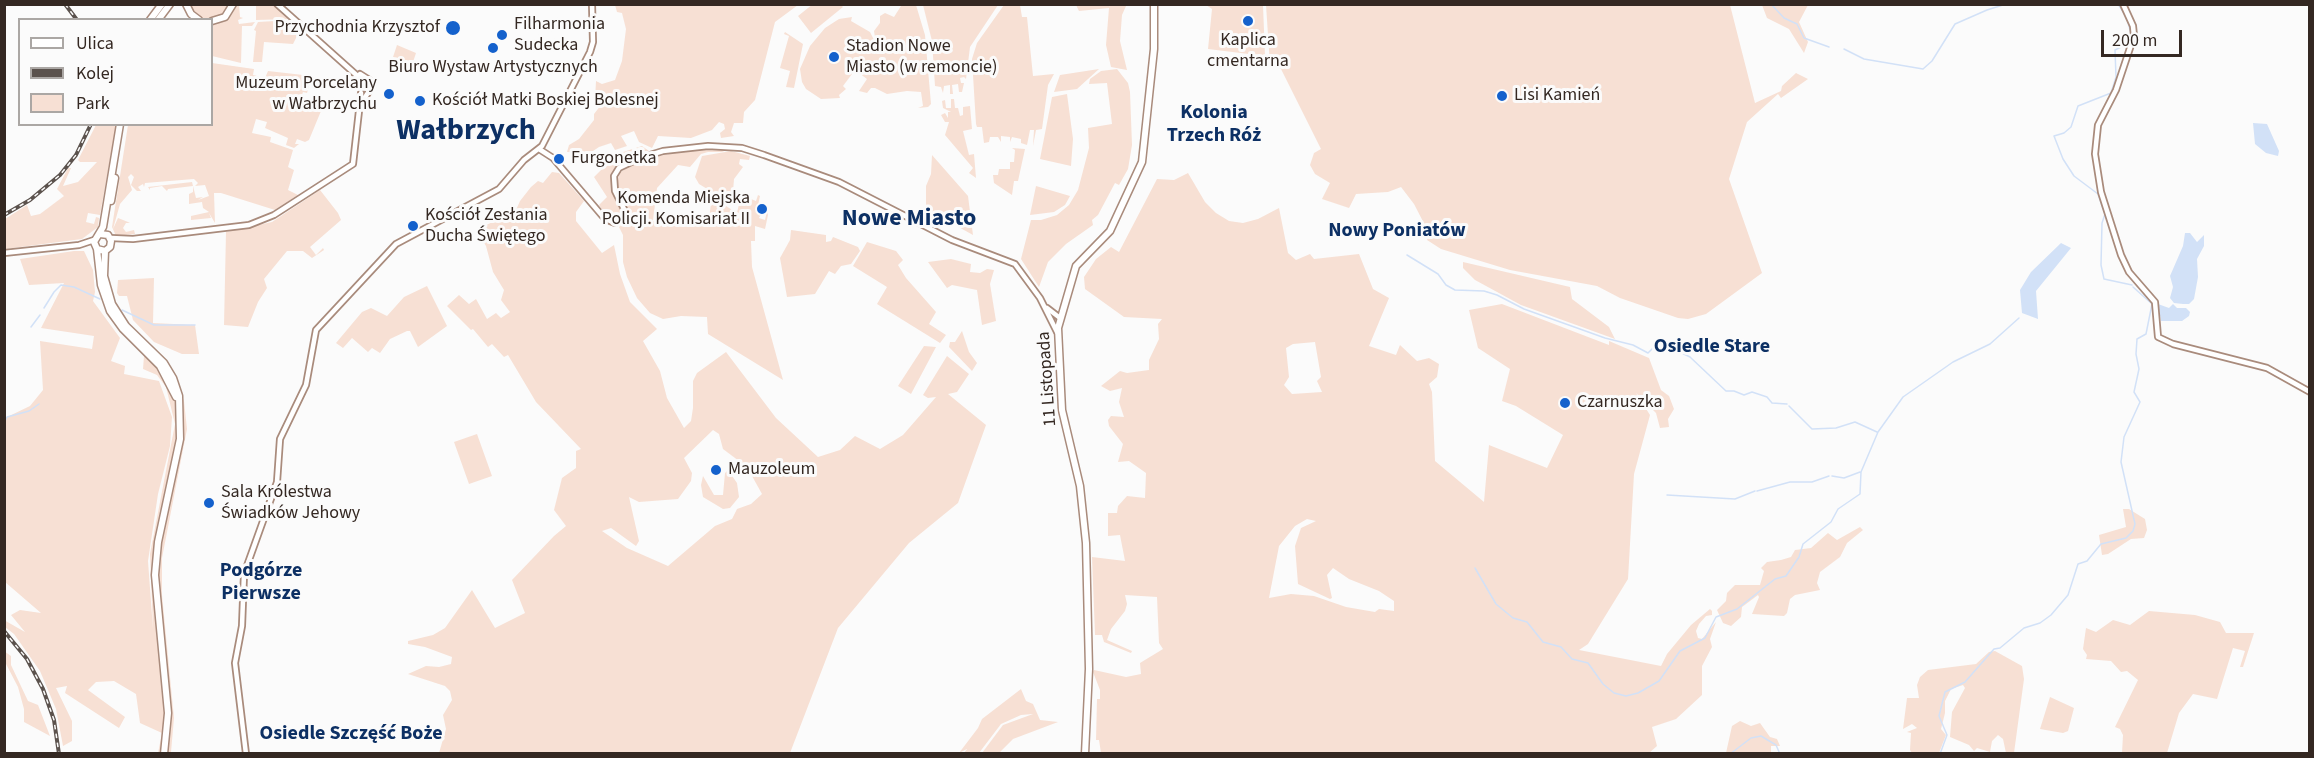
<!DOCTYPE html>
<html>
<head>
<meta charset="utf-8">
<style>
	body { margin:0 }
	#map { position:relative; width:2314px; height:758px; overflow:hidden; background:#fbfbfb; font-family:"Source Sans 3",sans-serif }
	canvas { display:block }
	.frame { position:absolute; inset:0; border:6px solid #342822; pointer-events:none }
	.legend { position:absolute; left:18px; top:18px; width:195px; height:108px; box-sizing:border-box; background:#fbfbfb; border:2px solid #aba7a4; margin:0; padding:8px 10px; list-style:none; font-size:18px; color:#342822 }
	.legend li { display:flex; align-items:center; gap:12px; height:30px }
	.legend b { width:30px; border:2px solid #aba7a4 }
	.scale { position:absolute; left:2101px; top:30px; width:81px; height:27px; box-sizing:border-box; border:3px solid #342822; border-top:0; padding-left:8px; font-size:18px; line-height:21px; white-space:nowrap; color:#342822; -webkit-text-stroke:4px #fbfbfb; paint-order:stroke }
</style>
</head>
<body>
<div id="map">
<canvas width="2314" height="758"></canvas>
<div class="frame"></div>
<ul class="legend">
<li><b style="height:8px;background:#fff"></b>Ulica</li>
<li><b style="height:8px;background:#5b524d"></b>Kolej</li>
<li><b style="height:16px;background:#f7e0d4"></b>Park</li>
</ul>
<div class="scale">200 m</div>
</div>
<script>
const c = document.querySelector('canvas').getContext('2d');
c.lineJoin = 'round';
function fill(path, color) {
  c.fillStyle = color;
  c.fill(path, 'evenodd');
}
function poly(rows) {
  const path = new Path2D();
  for (const r of rows) {
    path.moveTo(r[0], r[1]);
    for (let i = 2; i < r.length; i += 2) path.lineTo(r[i], r[i + 1]);
  }
  return path;
}
function strokePath(path, color, width, dash) {
  c.strokeStyle = color;
  c.lineWidth = width;
  c.lineCap = dash ? 'butt' : 'round';
  c.setLineDash(dash || []);
  c.stroke(path);
}
function drawText(font, color, halo, rows, align = 'center') {
  c.font = font + ' "Source Sans 3",sans-serif';
  c.lineWidth = 6;
  c.setLineDash([]);
  c.textBaseline = 'middle';
  c.strokeStyle = halo;
  c.fillStyle = color;
  for (const [text, x, y, turn = 0] of rows) {
    c.save();
    c.translate(x, y);
    c.rotate((+turn || 0) * Math.PI / 180);
    c.textAlign = isNaN(turn) ? turn : align;
    if (halo) c.strokeText(text, 0, 0);
    c.fillText(text, 0, 0);
    c.restore();
  }
}
fill(poly([
	[235,4,239,5,240,17,243,18,238,20,239,24,255,22,252,26,242,26,241,63,212,56,212,23,219,21],
	[813,4,841,5,843,7,811,33,798,16],
	[187,5,232,5,226,14,212,20,195,16],
	[256,5,275,5,291,19,256,20],
	[615,5,615,4,798,5,775,22,755,100,744,112,743,123,734,123,731,132,734,136,721,138,720,133,725,129,724,124,719,122,712,130,691,138,658,136,652,148,639,142,634,131,621,136,627,146,615,150,611,143,599,147,590,153,567,152,569,145,579,139,594,120,594,114,601,105,595,100,596,81,602,84,615,80,622,61,626,29,622,13,617,12],
	[916,5,925,35,931,104,928,107,918,108,923,106,921,92,907,91,887,94,875,88,871,88,867,93,859,91,867,79,855,70,843,86,846,89,839,95,840,98,821,99,806,89,802,82,800,69,810,46,825,28,839,19,852,17,851,21,870,32,874,40,874,49,877,49,874,31,880,23,880,16,885,13,894,17,901,6],
	[923,5,998,5,970,47,966,79,964,77,960,78,961,83,964,83,962,92,959,92,958,84,952,85,953,94,950,94,950,85,944,86,943,93,941,87,935,86,932,41],
	[1004,5,1020,5,1022,17,1027,17,1033,76,1054,74,1048,85,1042,129,1036,130,1033,146,1034,130,1030,130,1027,145,1021,143,1021,139,1012,137,1010,142,1010,137,1001,136,1001,142,998,137,990,137,989,142,984,143,982,127,977,127,976,124,972,59,977,43],
	[1076,5,1109,5,1109,7,1110,5,1140,5,1126,6,1122,15,1120,41,1127,70,1111,67,1106,45,1109,8,1079,11],
	[1206,5,1263,5,1265,56,1208,49,1212,9],
	[1266,5,1730,5,1755,103,1781,91,1782,86,1796,73,1808,79,1781,98,1778,94,1747,122,1729,179,1762,273,1706,314,1688,319,1678,318,1620,298,1597,286,1510,270,1441,249,1427,240,1429,233,1414,204,1401,187,1388,192,1356,194,1349,208,1322,199,1330,183,1315,174,1310,165,1314,153,1321,149,1281,69,1270,65],
	[1762,5,1808,5,1799,22,1808,42,1804,53,1789,29,1767,18],
	[292,20,301,28,293,44,264,42,262,62,253,62,256,31,254,30,258,22],
	[785,32,803,44,794,88,786,87,790,71,780,68,789,36,784,34],
	[397,45,416,53,412,65,404,63,401,73,389,69],
	[212,63,254,69,253,75,265,78,268,71,312,76,307,93,303,92,300,100,321,111,309,140,305,142,297,139,295,144,299,144,294,148,286,145,288,138,265,128,267,122,256,119,252,133,271,137,270,142,293,150,288,167,294,170,288,190,298,195,275,210,221,193,214,193,215,223,209,213,211,218,191,220,191,216,209,212,203,208,202,202,189,204,189,194,193,192,193,186,168,189,167,191,162,186,150,188,150,190,148,187,192,182,196,198,203,197,198,200,209,196,205,185,195,186,198,183,194,179,145,183,144,187,143,184,138,187,141,191,137,191,131,185,134,177,131,174,128,177,132,190,120,204,113,229,118,218,128,222,130,223,126,223,123,228,126,232,134,230,135,234,116,236,112,227,128,125,212,124],
	[1099,69,1077,89,1054,92,1060,75],
	[1117,69,1128,83,1130,92,1132,145,1128,169,1119,185,1115,183,1098,215,1092,220,1093,225,1066,244,1048,262,1039,287,1021,259,1031,220,1041,220,1057,215,1069,205,1078,190,1089,148,1088,128,1112,124,1107,83,1089,84,1090,79,1101,71],
	[1067,94,1073,139,1071,166,1040,159,1052,97],
	[951,99,954,99,955,108,958,108,960,116,963,115,963,107,970,106,972,129,963,131,969,155,974,154,976,178,969,173,973,168,945,135,949,122,945,122,941,115,945,113,948,118,948,112,951,112,943,108,942,101,945,100,946,108,951,108],
	[96,125,116,125,100,215,88,213,86,222,94,224,96,217,99,218,98,227,82,239,5,249,5,219,27,205,31,216,40,214,64,196,57,189,68,168,71,168,63,186,78,182,97,162,80,162,78,160],
	[642,146,649,151,623,161,611,175,611,186,623,214,617,221,610,221,599,205,607,197,594,177,604,167,601,159],
	[708,147,731,148,722,152,708,152,701,154,690,167,678,165,657,188,653,221,708,227,711,203,726,206,737,213,741,195,756,201,758,195,760,196,757,210,762,212,759,218,765,220,767,211,768,215,765,229,755,226,755,241,751,241,752,267,783,380,708,334,707,317,681,316,663,319,650,313,637,298,627,277,623,262,623,235,619,227,627,218,628,211,617,188,619,173,641,159],
	[1012,148,1025,149,1018,181,1014,181,1012,195,994,183,993,175,998,175,999,169,1010,169,1010,162,1014,162,1015,150],
	[731,151,750,156,749,160,740,159,739,164,743,167,734,179,732,204,699,184,695,177,702,156],
	[932,155,968,196,973,235,926,209,926,186,931,174],
	[552,172,559,173,584,201,576,212,576,221,602,253,614,245,620,274,630,302,657,329,643,341,660,371,667,398,684,428,691,421,693,408,693,381,697,373,726,352,776,418,818,457,840,450,855,436,880,449,903,435,936,397,928,398,923,395,947,356,969,374,957,392,948,394,986,425,958,503,909,543,838,628,790,753,439,753,446,729,443,715,452,700,450,691,445,686,408,674,426,666,439,667,451,664,452,657,425,647,408,644,408,641,433,635,445,628,472,590,495,628,525,613,512,580,554,536,566,526,554,510,562,478,576,468,576,451,581,449,536,402,508,355,504,357,492,344,488,347,473,329,471,330,447,306,459,295,469,304,476,299,487,319,496,313,501,318,510,312,501,300,504,290,493,272,486,246,478,233,484,226,497,220,512,219,520,201,531,187,538,181,543,183],
	[713,430,719,434,723,449,747,467,762,494,751,504,737,509,732,519,715,526,668,566,627,548,602,531,611,528,636,546,639,541,629,497,639,502,678,499,691,481,692,473,684,458],
	[1188,173,1205,202,1216,213,1229,221,1243,223,1258,219,1279,208,1288,253,1296,260,1310,254,1314,259,1359,254,1373,289,1389,298,1369,346,1396,355,1400,345,1417,361,1429,358,1439,364,1437,377,1429,384,1432,392,1435,461,1484,502,1489,445,1547,468,1563,435,1516,406,1502,401,1510,369,1478,348,1469,310,1502,304,1609,345,1609,341,1649,358,1661,390,1669,396,1674,409,1668,419,1669,427,1660,428,1656,413,1636,393,1650,415,1634,474,1628,579,1588,644,1579,650,1661,666,1667,654,1691,625,1710,609,1712,611,1712,615,1706,616,1699,624,1696,631,1698,638,1702,639,1716,622,1710,639,1712,647,1702,666,1702,695,1676,719,1652,727,1657,746,1649,753,1101,753,1099,740,1096,740,1097,699,1100,699,1100,690,1093,672,1094,670,1126,677,1141,674,1140,663,1163,649,1159,643,1157,597,1125,595,1127,604,1125,611,1111,629,1107,640,1132,651,1131,653,1104,642,1102,635,1095,635,1092,557,1125,561,1120,535,1108,536,1108,513,1117,513,1118,506,1127,496,1145,498,1146,473,1129,461,1118,462,1123,444,1109,426,1108,420,1111,416,1124,417,1119,402,1122,388,1110,391,1101,386,1120,371,1127,373,1149,370,1149,360,1159,339,1158,324,1162,319,1124,317,1085,289,1084,277,1096,259,1111,247,1119,252,1157,179,1174,180],
	[1315,342,1321,377,1317,381,1322,392,1292,394,1284,385,1289,377,1286,348,1293,344],
	[1307,519,1316,521,1301,528,1295,546,1298,584,1330,599,1332,598,1327,575,1333,568,1349,579,1379,591,1394,601,1394,611,1379,609,1375,612,1346,607,1314,596,1291,594,1269,598,1279,546,1295,526],
	[1036,186,1070,196,1065,205,1054,212,1030,215],
	[320,190,338,213,341,220,310,247,316,255,323,248,324,250,312,258,303,251,287,251,264,279,267,288,258,302,248,327,224,325,226,232,272,222],
	[791,230,826,235,826,242,831,241,833,237,858,247,860,251,851,264,841,266,835,274,829,271,815,294,787,297,780,258,790,240],
	[867,242,896,251,903,260,898,265,906,278,936,312,929,324,946,335,940,343,877,304,887,287,853,266],
	[74,251,84,251,93,270,95,292,93,301,120,338,111,361,125,366,124,374,159,381,172,417,170,446,158,494,148,561,153,629,150,554,175,424,166,387,157,375,143,369,144,356,159,369,174,396,178,416,177,445,156,541,153,569,165,716,161,753,158,753,162,733,140,723,136,694,114,681,96,682,88,690,125,717,119,728,65,693,67,686,56,688,72,721,72,741,63,746,56,709,40,671,14,634,5,627,4,620,25,632,11,615,20,610,41,613,5,582,5,418,30,406,43,390,40,341,92,349,94,336,41,328,64,283,29,285,20,259],
	[951,259,971,264,970,272,980,273,987,269,994,270,990,284,996,321,982,325,977,290,952,285,947,288,928,262],
	[1463,262,1570,287,1572,299,1609,327,1615,339,1521,305,1475,280,1463,268],
	[154,278,153,323,195,325,199,354,182,354,154,342,133,320,127,296,119,296,117,293,118,280],
	[427,286,447,326,418,347,410,331,407,331,390,339,380,353,372,348,368,352,352,338,343,348,336,343,362,312,371,308,387,316,404,297],
	[962,331,969,352,977,363,972,371,949,347,950,342,955,342],
	[924,346,936,347,911,394,898,386],
	[177,380,184,401,187,429,162,558,162,595,174,718,171,752,165,754,168,737,157,597,158,551,179,451],
	[477,434,492,476,469,484,454,442],
	[728,470,737,483,739,497,730,508,723,509,703,497,701,485,703,476,714,495,723,495,725,473],
	[2123,509,2129,509,2145,519,2147,530,2144,538,2131,539,2108,554,2102,555,2099,535,2126,527],
	[1860,527,1863,530,1847,543,1840,557,1820,572,1817,583,1820,590,1795,595,1790,599,1787,613,1784,616,1752,614,1759,597,1758,595,1742,607,1741,617,1731,626,1723,623,1717,610,1726,601,1727,593,1735,585,1760,585,1764,571,1761,568,1767,562,1781,560,1791,557,1795,550,1811,548,1828,533,1837,540],
	[2149,611,2195,615,2220,622,2226,633,2254,633,2243,667,2240,667,2245,651,2233,648,2217,699,2193,694,2179,713,2167,753,2122,753,2123,735,2120,729,2115,727,2138,680,2127,671,2121,672,2111,661,2086,659,2087,655,2083,649,2086,628,2096,632,2113,620,2130,625],
	[4,651,11,656,11,665,28,701,38,705,50,736,24,722,24,709,18,687,5,662],
	[1995,651,2022,666,2024,679,2014,753,2006,753,2003,739,1998,735,1992,741,1990,752,1977,748,1974,751,1969,745,1950,737,1952,712,1965,688,1963,685,1951,689,1945,701,1945,713,1941,729,1946,735,1939,753,1912,753,1910,750,1911,733,1907,732,1917,728,1912,724,1903,729,1907,698,1919,698,1917,685,1920,677,1928,670,1976,664,1989,652],
	[1021,689,1026,701,1033,704,1040,720,1058,722,1013,739,999,753,982,753,1003,725,1033,714,1021,715,1001,724,979,753,964,753,967,749,959,753,978,728,982,719],
	[2050,697,2074,708,2068,731,2063,733,2040,729],
	[1740,721,1751,726,1760,723,1770,737,1777,739,1780,746,1771,746,1771,753,1726,753,1732,726]
]), '#f7e0d4');
fill(poly([
	[2253,123,2267,124,2279,151,2278,156,2266,153,2255,144],
	[2185,233,2190,233,2197,242,2204,235,2204,246,2197,259,2198,277,2194,299,2189,304,2183,304,2174,303,2170,298,2173,287,2170,276,2183,246],
	[2061,243,2071,248,2036,291,2038,319,2022,313,2020,290,2031,272],
	[2158,304,2169,308,2173,304,2177,308,2186,308,2190,312,2189,316,2182,321,2161,321]
]), '#d2e1f7');
strokePath(poly([
	[1771,4,1784,18,1797,24,1804,38,1829,47],
	[2118,4,2127,18,2131,34,2125,45,2115,50,2116,77,2111,93,2078,106,2071,127,2064,133,2054,136,2063,159,2074,176,2098,194,2102,206,2105,214,2102,223,2101,265,2104,279,2132,285],
	[1844,49,1864,59,1923,69,1932,61,1955,24,1987,10,2006,4],
	[1407,255,1438,274,1446,285,1455,290,1484,291,1497,295,1524,309,1605,338,1633,345,1648,353,1656,345,1665,345,1690,357,1726,391,1734,391,1744,395,1752,392,1767,397,1772,403,1787,404],
	[44,308,54,292,61,285,74,287,100,299],
	[122,310,154,325,195,325],
	[31,327,40,315],
	[1789,406,1812,429,1836,428,1855,422,1877,432],
	[4,423,7,417,29,411,39,404],
	[1832,476,1844,478,1860,472],
	[1757,491,1790,482,1812,482,1829,476],
	[1667,495,1735,499,1755,491],
	[1475,568,1496,604,1513,618,1527,622,1543,642,1561,647,1572,659,1588,663,1603,684,1614,693,1626,696,1638,693,1659,681,1680,651,1705,638,1716,617,1737,609,1775,579,1786,576,1799,557,1803,544,1831,522,1838,509,1860,494,1861,472,1878,432,1903,397,1953,362,1990,344,2019,318],
	[1730,754,1751,738,1761,736,1776,745,1780,754],
	[1940,754,1947,735,1939,716,1945,692,1965,682,1994,649,2000,648,2024,628,2040,623,2051,615,2068,595,2078,564,2087,561,2101,544,2126,538,2133,531,2135,524,2121,462,2124,437,2140,402,2134,392,2139,369,2136,354,2137,339,2146,334,2152,304,2133,287]
]), '#d2e1f7', 1.5);
const minor = poly([
	[277,4,362,80],
	[2123,4,2133,26,2134,36,2116,90,2098,125,2095,154,2101,192,2121,255,2129,272,2155,302,2158,337,2173,344,2267,368,2310,392],
	[360,74,371,81,373,85,362,102],
	[539,149,553,158,605,219,615,223,622,220,625,211,615,191,614,176,619,168,640,158,663,151,708,146,742,148,764,155,839,182,952,240,1015,264,1040,298,1057,332],
	[111,238,133,239,249,225,274,215,353,164,361,93],
	[4,253,79,245,94,240],
	[1047,308,1060,318],
	[246,754,235,663,242,626,244,574,277,482,280,439,306,385,316,330,396,244,499,189,524,160,542,146,590,52,593,42,592,4]
]);
const major = poly([
	[186,4,191,14,199,20],
	[150,20,162,4],
	[158,20,170,4],
	[212,21,225,17,233,4],
	[111,201,115,178],
	[100,234,108,235,111,241,110,247,105,251,97,249,94,242,103,227,120,124],
	[97,249,101,285,110,311,123,329,160,366,176,397],
	[105,251,104,276,112,304,126,326,164,363,173,378,179,396,180,439,158,542,155,575,168,713,164,754],
	[1085,754,1089,669,1086,543,1080,486,1062,410,1058,328,1076,266,1110,231,1142,162,1154,49,1154,4]
]);
strokePath(minor, '#a98b7c', 8);
strokePath(major, '#a98b7c', 9);
strokePath(minor, '#fff', 4.5);
strokePath(major, '#fff', 6);
const rail = poly([
	[65,4,77,20],
	[4,215,30,200,60,175,76,155,91,124],
	[4,631,27,659,43,689,54,720,59,754]
]);
strokePath(rail, '#5b524d', 4);
strokePath(rail, '#fbfbfb', 1.5, [4.5]);
for (const [x, y, r, color] of [
	[1248,21,6,"#1461cc"],
	[453,28,8,"#1461cc"],
	[502,35,6,"#1461cc"],
	[493,48,6,"#1461cc"],
	[834,57,6,"#1461cc"],
	[389,94,6,"#1461cc"],
	[1502,96,6,"#1461cc"],
	[420,101,6,"#1461cc"],
	[559,159,6,"#1461cc"],
	[762,209,6,"#1461cc"],
	[413,226,6,"#1461cc"],
	[1565,403,6,"#1461cc"],
	[716,470,6,"#1461cc"],
	[209,503,6,"#1461cc"]
]) {
  const dot = new Path2D();
  dot.arc(x, y, r, 0, 2 * Math.PI);
  c.fillStyle = color;
  c.fill(dot);
  strokePath(dot, '#fbfbfb', 2);
}
drawText('18px', '#342822', '#fbfbfb', [
	["Filharmonia",514,25],
	["Sudecka",514,46],
	["Przychodnia Krzysztof",440,28,"right"],
	["Kaplica",1248,41,"center"],
	["cmentarna",1248,62,"center"],
	["Stadion Nowe",846,47],
	["Miasto (w remoncie)",846,68],
	["Biuro Wystaw Artystycznych",493,68,"center"],
	["Muzeum Porcelany",377,84,"right"],
	["w Wałbrzychu",377,105,"right"],
	["Lisi Kamień",1514,96],
	["Kościół Matki Boskiej Bolesnej",432,101],
	["Furgonetka",571,159],
	["Komenda Miejska",750,199,"right"],
	["Policji. Komisariat II",750,220,"right"],
	["Kościół Zesłania",425,216],
	["Ducha Świętego",425,237],
	["Czarnuszka",1577,403],
	["Mauzoleum",728,470],
	["Sala Królestwa",221,493],
	["Świadków Jehowy",221,514]
], 'left');
drawText('18px', '#342822', '#fbfbfb', [
	["11 Listopada",1048,379,-94]
]);
drawText('bold 20px', '#0d3064', '#fbfbfb', [
	["Kolonia",1214,114],
	["Trzech Róż",1214,137],
	["Nowy Poniatów",1397,232],
	["Osiedle Stare",1712,348],
	["Podgórze",261,572],
	["Pierwsze",261,595],
	["Osiedle Szczęść Boże",351,735]
]);
drawText('bold 24px', '#0d3064', '#fbfbfb', [
	["Nowe Miasto",909,220]
]);
drawText('bold 30px', '#0d3064', '#fbfbfb', [
	["Wałbrzych",466,132]
]);
</script>
</body>
</html>
